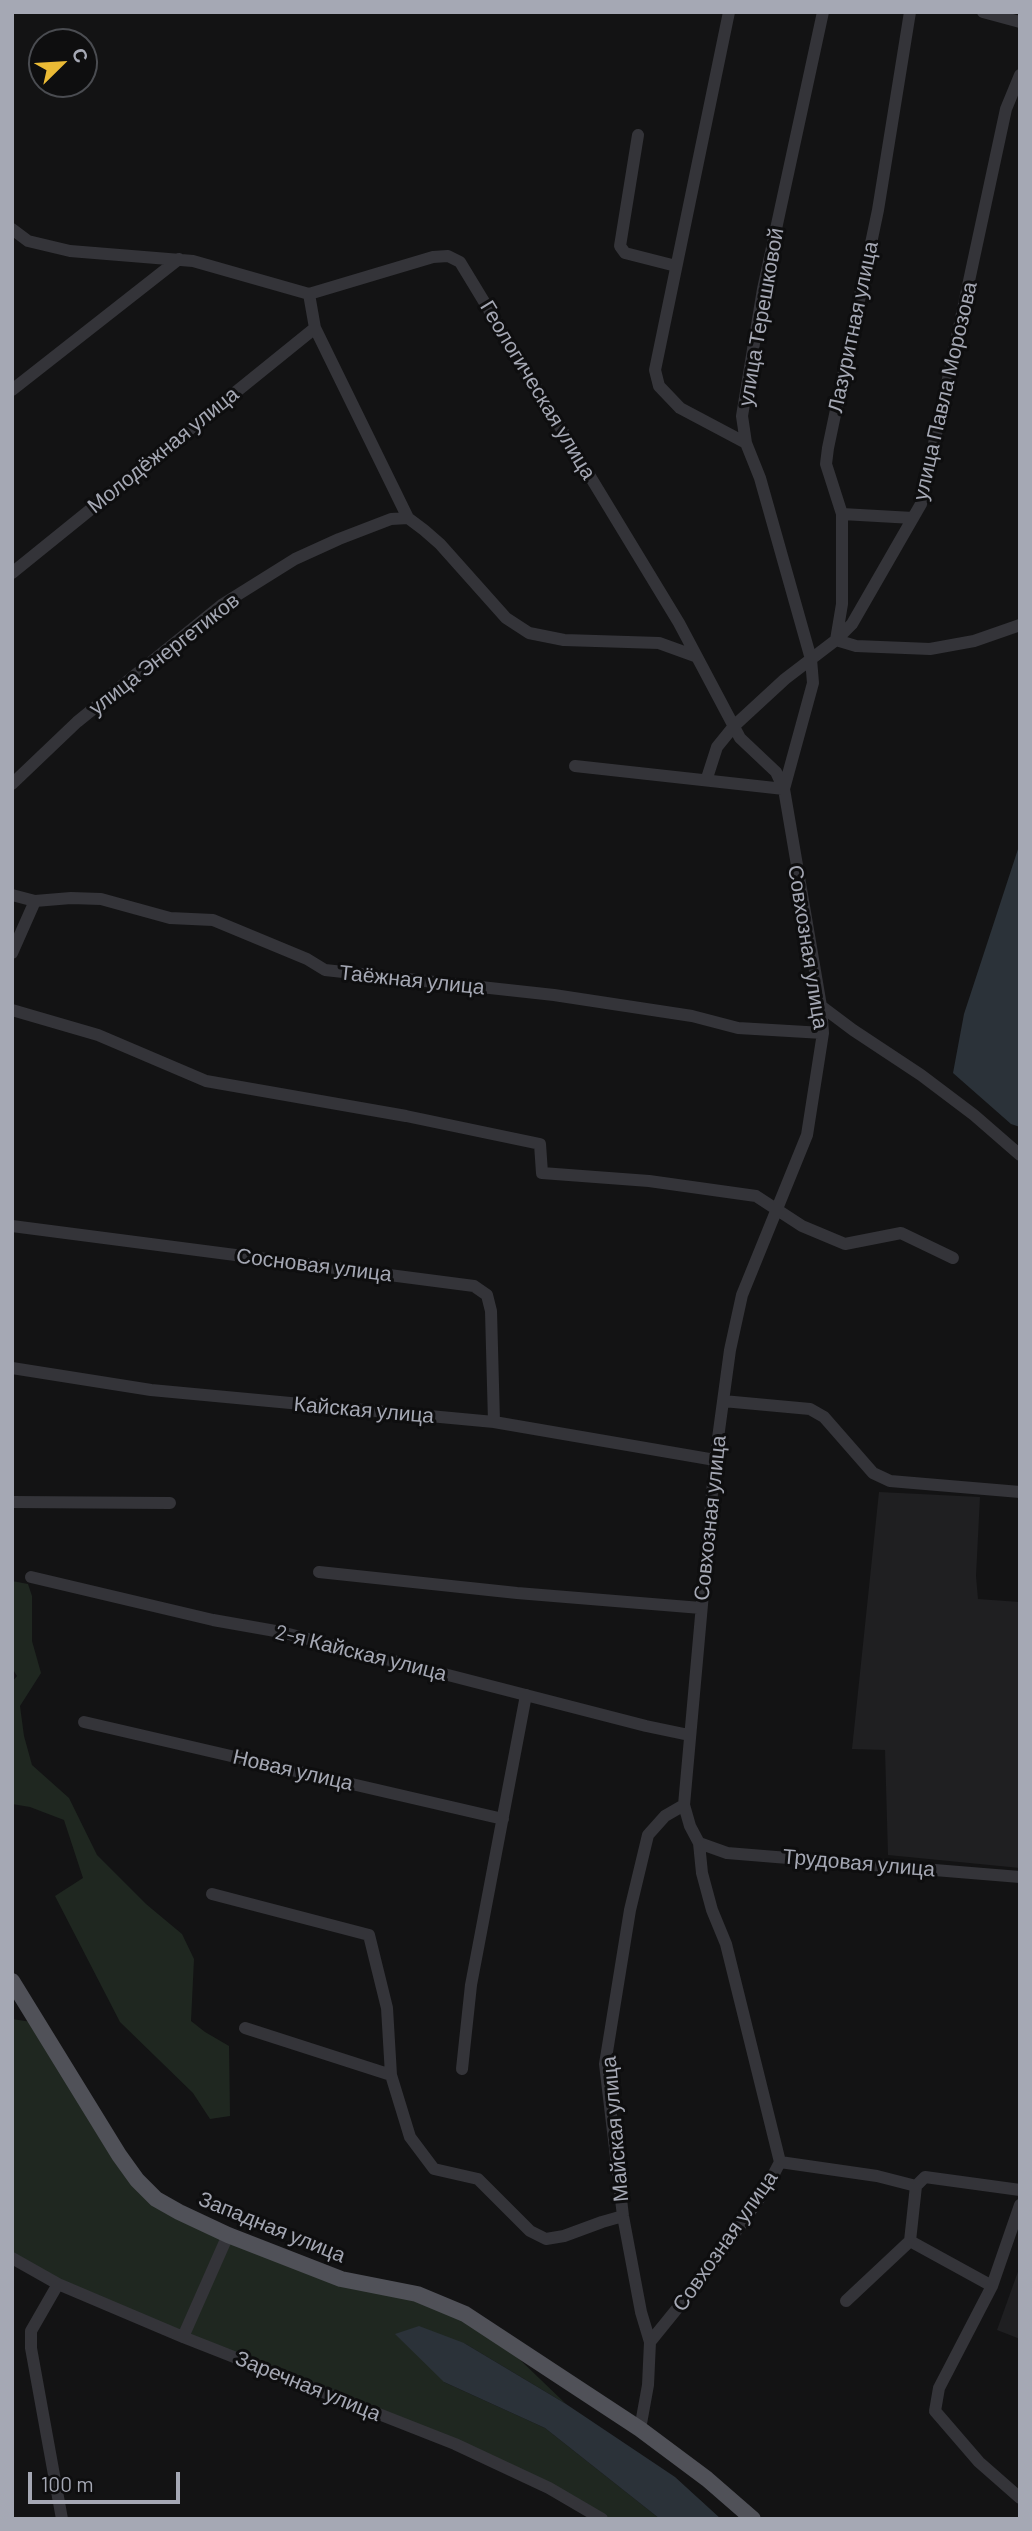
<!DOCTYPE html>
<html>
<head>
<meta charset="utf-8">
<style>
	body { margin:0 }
	#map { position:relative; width:1032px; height:2531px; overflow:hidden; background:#131314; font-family:Barlow,sans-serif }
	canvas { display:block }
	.frame { position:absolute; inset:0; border:14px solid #a5a8b4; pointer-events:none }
	.north { position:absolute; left:28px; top:28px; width:70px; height:70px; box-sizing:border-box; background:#0e0e0f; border:2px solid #4a4c51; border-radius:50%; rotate:66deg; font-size:19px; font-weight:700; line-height:28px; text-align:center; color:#a5a8b4 }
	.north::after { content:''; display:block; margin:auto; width:24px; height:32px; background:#eaba35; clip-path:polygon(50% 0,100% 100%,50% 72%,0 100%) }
	.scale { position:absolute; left:28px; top:2472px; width:152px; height:32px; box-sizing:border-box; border:4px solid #a5a8b4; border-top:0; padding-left:9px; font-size:21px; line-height:24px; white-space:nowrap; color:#a5a8b4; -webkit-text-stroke:5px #0e0e0f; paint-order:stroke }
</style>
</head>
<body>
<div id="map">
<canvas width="1032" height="2531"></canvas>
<div class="frame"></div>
<div class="north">С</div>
<div class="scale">100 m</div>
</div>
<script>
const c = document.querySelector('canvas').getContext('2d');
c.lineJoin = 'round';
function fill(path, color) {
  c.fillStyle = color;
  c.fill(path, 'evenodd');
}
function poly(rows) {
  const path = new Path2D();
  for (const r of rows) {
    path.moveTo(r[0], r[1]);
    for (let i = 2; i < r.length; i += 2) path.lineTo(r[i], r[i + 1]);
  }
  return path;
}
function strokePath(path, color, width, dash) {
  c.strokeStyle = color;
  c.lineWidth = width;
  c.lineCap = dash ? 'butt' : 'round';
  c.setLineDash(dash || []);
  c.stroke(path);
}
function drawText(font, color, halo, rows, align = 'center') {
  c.font = font + ' Barlow,sans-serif';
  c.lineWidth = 6;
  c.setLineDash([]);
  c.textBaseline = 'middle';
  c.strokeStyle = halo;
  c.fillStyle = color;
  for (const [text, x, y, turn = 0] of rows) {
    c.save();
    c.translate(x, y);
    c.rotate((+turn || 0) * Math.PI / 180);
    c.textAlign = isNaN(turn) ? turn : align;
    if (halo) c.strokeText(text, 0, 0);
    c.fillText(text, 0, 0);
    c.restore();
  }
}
fill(poly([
	[879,1492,980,1497,976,1576,978,1599,1020,1602,1020,1868,888,1855,885,1750,852,1749],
	[1020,2266,1020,2339,997,2330]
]), '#1f1f21');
fill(poly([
	[12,1581,28,1584,32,1596,32,1641,41,1673,20,1706,24,1736,32,1765,69,1798,97,1855,146,1904,182,1934,194,1959,191,2021,205,2032,229,2046,230,2116,210,2119,193,2093,120,2022,55,1896,83,1878,64,1820,30,1807,12,1804,12,1682,17,1676,12,1668],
	[12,2019,38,2023,156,2199,280,2254,417,2294,488,2329,566,2404,464,2343,444,2382,545,2428,660,2519,602,2519,549,2488,183,2337,12,2258]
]), '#1f2720');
fill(poly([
	[1020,843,1020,1127,1011,1124,953,1073,964,1014],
	[419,2326,464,2343,566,2404,675,2477,721,2519,660,2519,545,2428,444,2382,395,2334]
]), '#2b3239');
strokePath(poly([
	[729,12,655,370,659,386,680,408,746,443],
	[910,12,878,210,828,448,826,464,842,514,842,604,836,640,856,646,930,649,974,641,1020,625],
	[983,12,1020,22],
	[638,135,620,246,625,253,676,266],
	[12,229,28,241,70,251,193,261,309,294],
	[309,294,433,257,448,256,460,262,679,623,740,738,776,772,784,789],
	[309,294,315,328,408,518],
	[12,390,179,259],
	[842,514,913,518],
	[12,573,315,328],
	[575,766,784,789],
	[707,778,717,747,734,726,785,679,836,640,852,624,921,504,1006,109,1020,75],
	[12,784,77,722,223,604,295,559,339,539,391,519,408,518,424,530,440,544,506,618,529,633,564,640,659,643,695,656],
	[12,895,35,901,71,898,101,899,170,918,213,920,307,959,325,970,554,995,692,1016,738,1028,823,1033],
	[12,953,35,901],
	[821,1006,853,1030,921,1075,974,1115,1020,1155],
	[12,1010,98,1035,206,1081,406,1116,540,1144,542,1173,649,1181,756,1196,802,1226,845,1244,901,1233,953,1258],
	[12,1226,474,1286,487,1295,491,1311,494,1422],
	[12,1368,151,1390,494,1422,715,1460],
	[723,1401,810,1409,824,1417,873,1473,890,1481,1020,1492],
	[12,1502,170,1503],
	[319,1572,517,1593,701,1608],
	[31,1577,213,1620,281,1632,646,1726,689,1735],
	[84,1722,503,1819],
	[699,1843,727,1853,1020,1877],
	[212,1894,369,1935,387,2008,391,2075,410,2137,434,2169,478,2179,530,2231,546,2239,564,2236,602,2222,623,2216],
	[245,2028,391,2075],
	[462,2069,471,1985,526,1695],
	[780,2162,877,2176,916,2186,910,2241,992,2286],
	[916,2186,925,2177,1020,2190],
	[1020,2205,992,2286,939,2388,935,2411,979,2462,1020,2498],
	[12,2258,58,2284,183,2337,455,2444,549,2488,602,2519],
	[58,2284,31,2331,31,2348,62,2519],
	[846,2301,910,2241],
	[183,2337,228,2235],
	[650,2342,710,2268,766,2189,780,2162,726,1944,712,1910,702,1873,699,1843,690,1826,684,1805,715,1460,730,1350,742,1295,807,1135,823,1033,821,1006,784,789,813,683,811,659,760,478,746,443,742,416,763,289,823,12],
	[640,2429,648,2385,650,2342,641,2312,623,2216,605,2064,630,1910,648,1835,665,1816,684,1805]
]), '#343439', 12);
strokePath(poly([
	[12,1981,119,2155,137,2180,156,2199,179,2212,228,2235,341,2279,417,2294,465,2314,640,2429,707,2479,753,2519]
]), '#505158', 16);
drawText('21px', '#a5a8b4', '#0e0e0f', [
	["улица Терешковой",761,317,-80],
	["Лазуритная улица",853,327,-78],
	["Геологическая улица",538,390,59],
	["улица Павла Морозова",945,391,-77],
	["Молодёжная улица",163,450,-39],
	["улица Энергетиков",164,654,-38],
	["Совхозная улица",808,947,81],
	["Таёжная улица",412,980,6],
	["Сосновая улица",314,1265,7],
	["Кайская улица",364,1410,5],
	["Совхозная улица",710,1518,-84],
	["2-я Кайская улица",361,1653,14],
	["Новая улица",293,1770,13],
	["Трудовая улица",859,1863,5],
	["Майская улица",615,2129,-95],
	["Западная улица",272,2227,22],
	["Совхозная улица",725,2241,-55],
	["Заречная улица",308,2386,22]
]);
</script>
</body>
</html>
